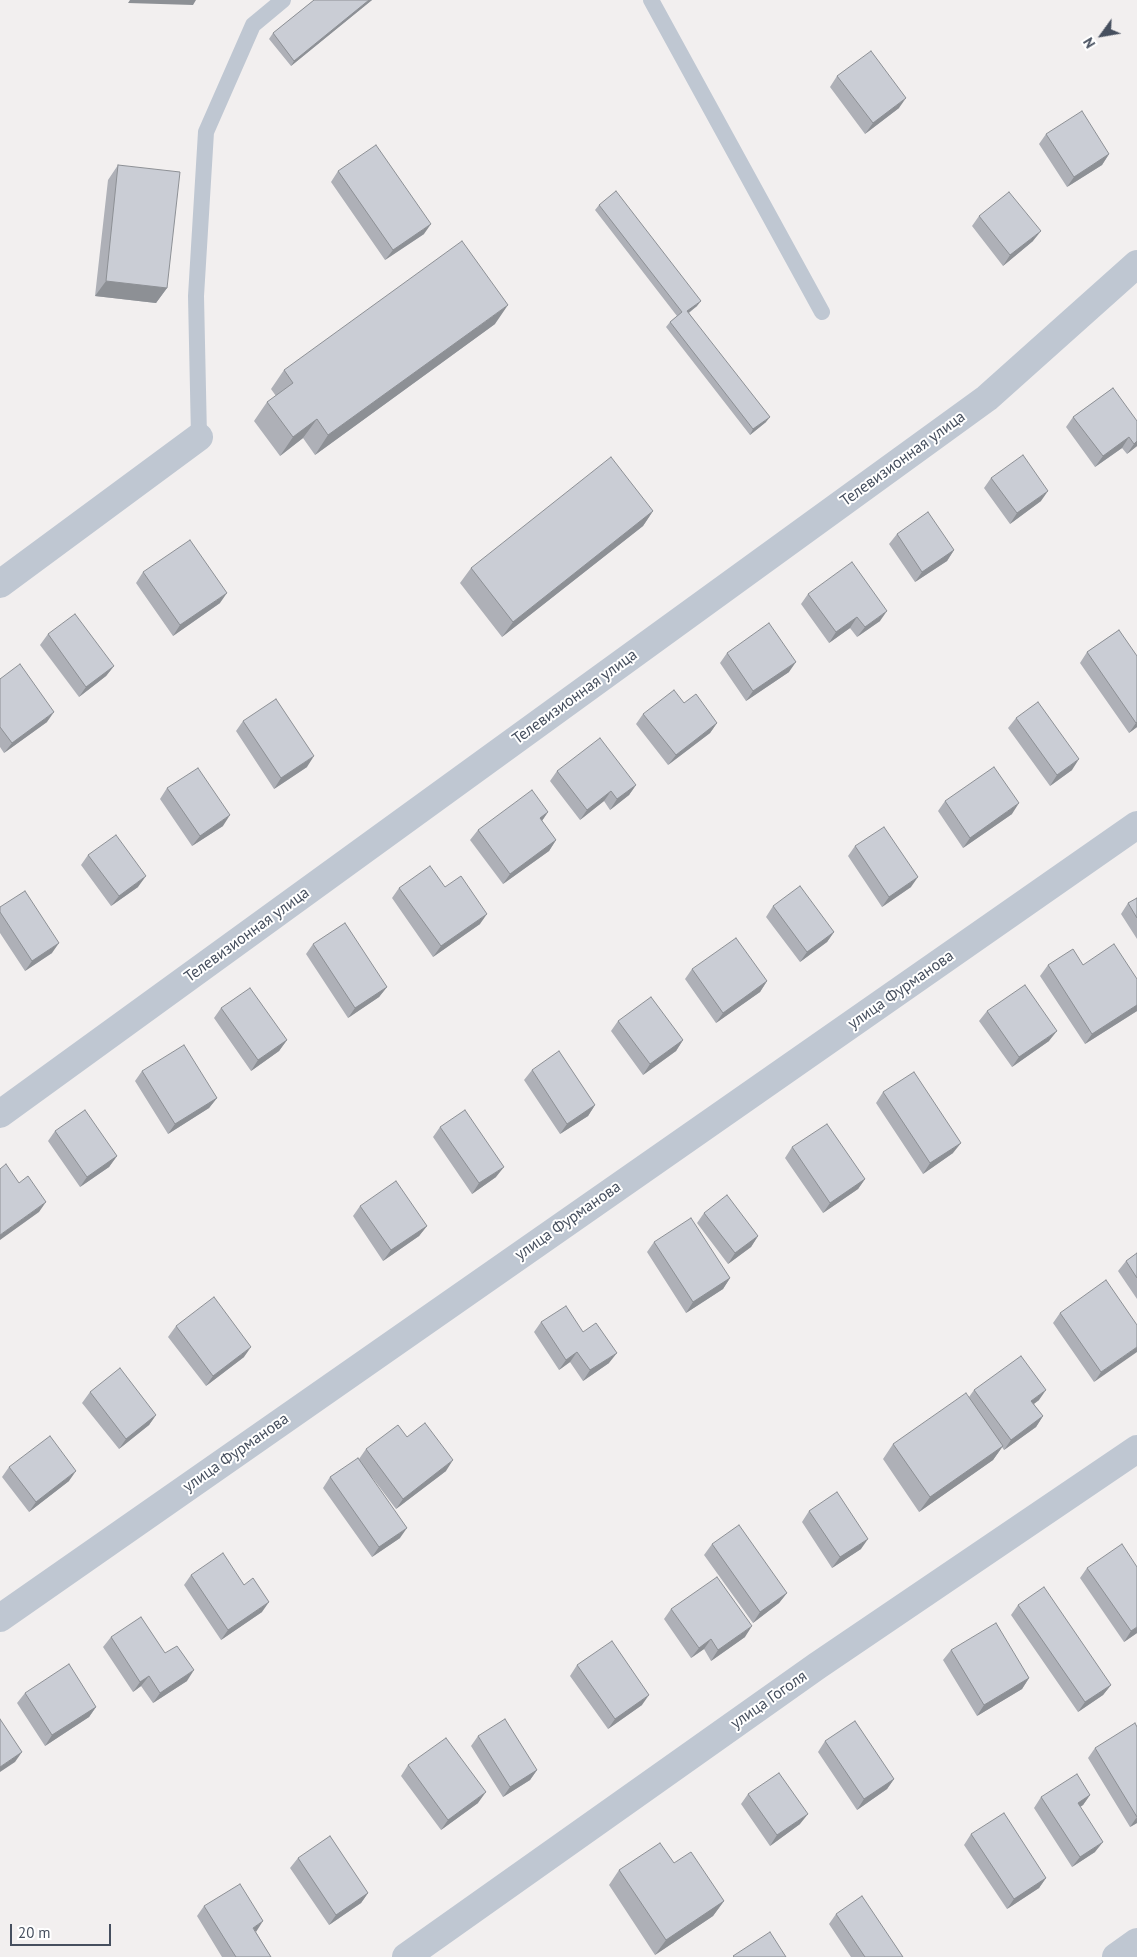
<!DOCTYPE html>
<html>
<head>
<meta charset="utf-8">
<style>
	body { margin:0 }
	#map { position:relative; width:1137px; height:1957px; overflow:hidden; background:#f2efef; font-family:"PT Sans",sans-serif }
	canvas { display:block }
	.north { position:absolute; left:1077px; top:10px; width:50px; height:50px; -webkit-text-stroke:4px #fff; paint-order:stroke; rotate:238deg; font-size:14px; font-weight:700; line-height:20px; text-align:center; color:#464f5e }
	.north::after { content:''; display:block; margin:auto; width:18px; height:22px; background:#464f5e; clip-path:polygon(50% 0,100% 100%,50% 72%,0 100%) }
	.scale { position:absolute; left:10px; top:1924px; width:101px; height:22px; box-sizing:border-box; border:2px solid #464f5e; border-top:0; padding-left:6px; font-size:15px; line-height:18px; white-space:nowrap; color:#464f5e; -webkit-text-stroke:4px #fff; paint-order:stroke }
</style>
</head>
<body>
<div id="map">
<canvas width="1137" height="1957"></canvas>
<div class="north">N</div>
<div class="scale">20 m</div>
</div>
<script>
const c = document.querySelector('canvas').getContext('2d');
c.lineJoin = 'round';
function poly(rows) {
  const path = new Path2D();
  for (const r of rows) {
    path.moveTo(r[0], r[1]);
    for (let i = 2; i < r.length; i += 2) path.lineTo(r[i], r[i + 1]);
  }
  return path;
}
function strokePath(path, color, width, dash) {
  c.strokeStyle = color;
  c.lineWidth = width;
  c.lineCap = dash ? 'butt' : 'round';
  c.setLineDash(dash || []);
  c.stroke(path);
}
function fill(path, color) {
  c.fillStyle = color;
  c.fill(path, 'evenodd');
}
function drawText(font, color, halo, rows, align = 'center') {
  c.font = font + ' "PT Sans",sans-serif';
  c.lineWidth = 4;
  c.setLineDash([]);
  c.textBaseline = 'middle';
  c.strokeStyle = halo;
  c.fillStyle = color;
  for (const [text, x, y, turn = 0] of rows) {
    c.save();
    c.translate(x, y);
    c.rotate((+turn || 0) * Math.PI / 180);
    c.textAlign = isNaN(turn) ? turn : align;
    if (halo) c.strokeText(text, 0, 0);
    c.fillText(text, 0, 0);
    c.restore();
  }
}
strokePath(poly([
	[651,0,822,312],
	[199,437,196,296,206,132,253,25,283,0]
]), '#bfc7d2', 16);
strokePath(poly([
	[0,584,199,437],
	[0,1114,987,398,1137,264],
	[0,1618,1137,825],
	[406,1957,817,1666,1137,1449],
	[1116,1957,1137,1942]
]), '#bfc7d2', 28);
fill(poly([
	[314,0,372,0,291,66,269,39,273,33],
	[837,76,899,108,865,134,830,87],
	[1046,134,1109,154,1102,165,1067,187,1039,144],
	[118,165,167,288,156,303,95,296,108,180],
	[338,171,424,234,385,260,331,182],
	[599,205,697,306,689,313,766,422,750,435,666,327,670,322,677,316,595,210],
	[979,216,1033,241,1003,266,972,226],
	[495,324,315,455,303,438,280,456,254,421,267,402,276,396,271,389,284,370],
	[1113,388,1137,446,1127,454,1122,448,1095,467,1066,427,1073,417],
	[991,478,1041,501,1010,524,984,488],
	[653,511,643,526,502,637,460,583,471,568],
	[897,534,954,550,947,561,915,582,889,544],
	[143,572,220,603,173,636,136,583],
	[808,594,880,621,857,637,850,628,829,643,801,604],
	[1119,630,1137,727,1129,733,1080,663,1087,652],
	[48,634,114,666,106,676,79,697,40,645],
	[727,653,789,672,746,701,720,663],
	[0,679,47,722,4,753,0,747],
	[684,703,717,723,710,733,668,765,636,724,643,714],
	[1016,718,1072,770,1050,786,1008,728],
	[243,721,307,767,274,789,236,731],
	[557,771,636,785,629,795,610,810,604,801,580,820,550,781],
	[167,788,223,826,192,846,160,799],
	[945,801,1012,814,963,848,938,811],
	[548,812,542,821,556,840,549,851,503,884,470,840,478,830],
	[855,846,911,887,882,907,848,856],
	[88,855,138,887,111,906,81,865],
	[445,887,480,924,433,957,392,898,399,888],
	[1137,898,1137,939,1121,914,1128,903],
	[773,906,834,932,827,942,800,962,766,917],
	[0,907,52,953,25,971,0,933],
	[313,944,387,987,379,997,348,1018,306,954],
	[1048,965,1083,965,1137,979,1137,1011,1085,1044,1040,976],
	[692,969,767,981,760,992,716,1023,685,979],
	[221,1008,287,1040,279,1051,251,1071,214,1018],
	[987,1011,1049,1041,1012,1067,979,1021],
	[618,1021,683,1040,676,1051,643,1075,611,1031],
	[532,1070,595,1105,588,1116,560,1134,524,1080],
	[142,1071,217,1098,209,1108,168,1134,135,1081],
	[883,1092,953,1153,923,1174,876,1103],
	[440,1127,496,1177,472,1194,433,1137],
	[55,1131,117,1156,109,1167,80,1187,48,1141],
	[792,1147,865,1179,858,1189,823,1213,785,1158],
	[360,1206,427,1226,419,1236,383,1261,353,1216],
	[704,1213,758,1236,751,1247,728,1264,697,1223],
	[654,1242,730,1278,723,1289,686,1313,647,1252],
	[1137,1253,1137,1299,1118,1271,1126,1261],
	[1060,1313,1137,1325,1094,1382,1053,1323],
	[541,1322,583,1332,609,1363,583,1381,570,1362,559,1370,534,1332],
	[176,1326,244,1357,206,1386,168,1337],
	[974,1390,1039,1400,1034,1404,1043,1416,1036,1427,1004,1450,1002,1447,993,1460,919,1512,883,1459,893,1444,969,1397],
	[90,1392,156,1415,149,1425,119,1449,82,1403],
	[407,1437,446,1471,396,1509,371,1476,400,1538,372,1557,323,1488,330,1477,359,1459,366,1449],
	[9,1467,69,1481,29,1512,2,1477],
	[809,1511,861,1549,832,1568,802,1522],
	[712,1544,787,1593,779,1603,753,1623,704,1555],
	[1087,1568,1137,1633,1124,1642,1080,1578],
	[191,1575,262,1612,221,1640,184,1585],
	[1018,1605,1111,1685,1103,1695,1078,1712,1011,1615],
	[671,1609,745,1637,711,1661,704,1649,691,1658,664,1619],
	[111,1637,165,1653,187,1681,153,1703,141,1686,133,1692,103,1647],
	[951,1650,1029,1678,1022,1689,977,1716,943,1660],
	[577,1665,642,1705,608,1729,570,1676],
	[25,1693,96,1707,89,1717,45,1746,17,1703],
	[1137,1727,1137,1823,1130,1827,1088,1758,1095,1748],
	[478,1736,537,1770,530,1780,503,1797,471,1746],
	[825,1741,894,1779,887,1789,857,1810,818,1752],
	[408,1765,478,1803,441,1830,401,1776],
	[748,1794,800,1824,770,1846,741,1804],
	[1090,1795,1083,1805,1080,1807,1095,1852,1072,1867,1034,1808,1041,1797],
	[971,1834,1046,1878,1039,1888,1007,1909,964,1845],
	[298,1858,368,1893,361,1903,329,1925,290,1868],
	[674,1863,724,1901,713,1916,655,1955,609,1885,619,1870],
	[204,1906,256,1932,271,1957,222,1957,197,1916],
	[836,1914,903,1957,851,1957,829,1924]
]), '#aeb0b7');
fill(poly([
	[130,0,196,0,193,5,128,3],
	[369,0,372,0,291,66,294,61],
	[906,98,899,108,865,134,873,123],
	[1109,154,1102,165,1067,187,1074,177],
	[431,224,424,234,385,260,393,250],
	[1041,231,1033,241,1003,266,1010,255],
	[106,281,167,288,156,303,95,296],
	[701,301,697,306,684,316,687,311],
	[508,305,495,324,315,455,328,435],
	[770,417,766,422,750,435,753,429],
	[317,419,303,438,280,456,293,437],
	[1129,437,1122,448,1095,467,1103,456],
	[1137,441,1137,446,1127,454,1134,444],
	[1048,491,1041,501,1010,524,1017,513],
	[653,511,643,526,502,637,513,622],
	[954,550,947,561,915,582,922,572],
	[227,593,220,603,173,636,180,625],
	[887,611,880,621,857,637,865,627],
	[857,617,850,628,829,643,836,632],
	[796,662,789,672,746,701,753,691],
	[114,666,106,676,79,697,86,687],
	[54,712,47,722,4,753,12,743],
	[1137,722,1137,727,1129,733,1136,723],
	[717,723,710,733,668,765,676,755],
	[314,756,307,767,274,789,281,778],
	[1079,759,1072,770,1050,786,1057,775],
	[636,785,629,795,610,810,617,799],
	[611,791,604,801,580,820,587,810],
	[1019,803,1012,814,963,848,970,838],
	[548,812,541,822,540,818],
	[230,815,223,826,192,846,200,836],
	[556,840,549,851,503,884,510,874],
	[146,876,138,887,111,906,119,896],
	[918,877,911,887,882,907,889,897],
	[487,914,480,924,433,957,441,946],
	[834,932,827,942,800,962,807,952],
	[59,943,52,953,25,971,32,961],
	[767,981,760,992,716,1023,723,1013],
	[387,987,379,997,348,1018,355,1008],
	[1137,1005,1137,1011,1085,1044,1092,1034],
	[1057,1031,1049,1041,1012,1067,1019,1057],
	[287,1040,279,1051,251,1071,258,1060],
	[683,1040,676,1051,643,1075,650,1064],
	[217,1098,209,1108,168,1134,175,1124],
	[595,1105,588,1116,560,1134,567,1124],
	[961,1143,953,1153,923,1174,930,1163],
	[117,1156,109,1167,80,1187,87,1177],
	[504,1167,496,1177,472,1194,479,1183],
	[865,1179,858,1189,823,1213,830,1203],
	[46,1202,39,1212,0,1240,0,1235],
	[427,1226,419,1236,383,1261,391,1250],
	[758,1236,751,1247,728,1264,735,1253],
	[730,1278,723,1289,686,1313,693,1302],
	[251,1347,244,1357,206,1386,213,1376],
	[1137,1347,1137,1352,1094,1382,1101,1372],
	[577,1352,570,1362,559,1370,566,1360],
	[617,1353,609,1363,583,1381,590,1370],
	[1046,1390,1039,1400,1024,1411,1031,1401],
	[156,1415,149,1425,119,1449,126,1439],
	[1043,1416,1036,1427,1004,1450,1011,1440],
	[1003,1446,993,1460,919,1512,930,1497],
	[453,1460,446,1471,396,1509,403,1499],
	[76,1471,69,1481,29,1512,36,1502],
	[407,1528,400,1538,372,1557,379,1547],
	[868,1539,861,1549,832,1568,840,1557],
	[787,1593,779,1603,753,1623,760,1612],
	[269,1602,262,1612,221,1640,228,1630],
	[752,1626,745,1637,711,1661,718,1650],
	[1137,1627,1137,1633,1124,1642,1131,1631],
	[711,1639,704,1649,691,1658,699,1648],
	[194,1670,187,1681,153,1703,160,1693],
	[149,1676,141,1686,133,1692,140,1682],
	[1029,1678,1022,1689,977,1716,984,1705],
	[1111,1685,1103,1695,1078,1712,1085,1702],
	[649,1695,642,1705,608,1729,615,1719],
	[96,1707,89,1717,45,1746,52,1735],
	[22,1752,15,1762,0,1772,0,1767],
	[537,1770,530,1780,503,1797,510,1787],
	[894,1779,887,1789,857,1810,864,1799],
	[486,1792,478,1803,441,1830,448,1820],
	[1090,1795,1083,1805,1071,1813,1078,1803],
	[808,1814,800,1824,770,1846,777,1835],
	[1137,1817,1137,1823,1130,1827],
	[1103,1842,1095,1852,1072,1867,1080,1857],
	[1046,1878,1039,1888,1007,1909,1014,1899],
	[368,1893,361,1903,329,1925,336,1915],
	[724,1901,713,1916,655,1955,666,1940],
	[263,1921,256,1932,253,1928]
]), '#8d9095');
const building = poly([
	[314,0,369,0,294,61,273,33,314,0],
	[871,51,906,98,873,123,837,76,871,51],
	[1082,111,1109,154,1074,177,1046,134,1082,111],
	[376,145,431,224,393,250,338,171,376,145],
	[118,165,180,172,167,288,106,281,118,165],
	[616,191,701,301,687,311,770,417,753,429,670,322,682,312,599,205,616,191],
	[1009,192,1041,231,1010,255,979,216,1009,192],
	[462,241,508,305,328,435,317,419,293,437,267,402,293,383,284,370,462,241],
	[1113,388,1137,421,1137,441,1134,444,1129,437,1103,456,1073,417,1113,388],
	[1023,455,1048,491,1017,513,991,478,1023,455],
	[611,457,653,511,513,622,471,568,611,457],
	[928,512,954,550,922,572,897,534,928,512],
	[190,540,227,593,180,625,143,572,190,540],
	[852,562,887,611,865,627,857,617,836,632,808,594,852,562],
	[75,614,114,666,86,687,48,634,75,614],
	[769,623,796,662,753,691,727,653,769,623],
	[1119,630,1137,656,1137,722,1136,723,1087,652,1119,630],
	[20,664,54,712,12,743,0,727,0,679,20,664],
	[674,690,684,703,696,694,717,723,676,755,643,714,674,690],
	[276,699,314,756,281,778,243,721,276,699],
	[1038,702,1079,759,1057,775,1016,718,1038,702],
	[600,738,636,785,617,799,611,791,587,810,557,771,600,738],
	[994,767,1019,803,970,838,945,801,994,767],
	[198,768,230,815,200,836,167,788,198,768],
	[532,790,548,812,540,818,556,840,510,874,478,830,532,790],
	[884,827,918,877,889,897,855,846,884,827],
	[116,835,146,876,119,896,88,855,116,835],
	[430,866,445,887,461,876,487,914,441,946,399,888,430,866],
	[800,886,834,932,807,952,773,906,800,886],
	[25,891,59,943,32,961,0,912,0,907,25,891],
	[1137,898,1137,918,1128,903,1137,898],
	[345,923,387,987,355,1008,313,944,345,923],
	[736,938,767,981,723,1013,692,969,736,938],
	[1114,944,1137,979,1137,1005,1092,1034,1048,965,1073,949,1083,965,1114,944],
	[1025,985,1057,1031,1019,1057,987,1011,1025,985],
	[250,988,287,1040,258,1060,221,1008,250,988],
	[651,997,683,1040,650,1064,618,1021,651,997],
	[184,1045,217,1098,175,1124,142,1071,184,1045],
	[559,1051,595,1105,567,1124,532,1070,559,1051],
	[914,1072,961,1143,930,1163,883,1092,914,1072],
	[85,1110,117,1156,87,1177,55,1131,85,1110],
	[465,1110,504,1167,479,1183,440,1127,465,1110],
	[827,1124,865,1179,830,1203,792,1147,827,1124],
	[6,1164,19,1183,28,1176,46,1202,0,1235,0,1169,6,1164],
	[396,1181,427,1226,391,1250,360,1206,396,1181],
	[727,1195,758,1236,735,1253,704,1213,727,1195],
	[691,1218,730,1278,693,1302,654,1242,691,1218],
	[1137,1253,1137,1278,1126,1261,1137,1253],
	[1106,1280,1137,1325,1137,1347,1101,1372,1060,1313,1106,1280],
	[214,1297,251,1347,213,1376,176,1326,214,1297],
	[566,1306,583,1332,596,1323,617,1353,590,1370,577,1352,566,1360,541,1322,566,1306],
	[1021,1356,1046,1390,1031,1401,1043,1416,1011,1440,974,1390,1021,1356],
	[120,1368,156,1415,126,1439,90,1392,120,1368],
	[966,1393,1003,1446,930,1497,893,1444,966,1393],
	[425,1423,453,1460,403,1499,366,1449,398,1425,407,1437,425,1423],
	[50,1436,76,1471,36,1502,9,1467,50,1436],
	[358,1458,407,1528,379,1547,330,1477,358,1458],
	[837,1492,868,1539,840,1557,809,1511,837,1492],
	[739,1525,787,1593,760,1612,712,1544,739,1525],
	[1122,1544,1137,1567,1137,1627,1131,1631,1087,1568,1122,1544],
	[223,1553,244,1585,253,1578,269,1602,228,1630,191,1575,223,1553],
	[717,1577,752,1626,718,1650,711,1639,699,1648,671,1609,717,1577],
	[1044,1587,1111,1685,1085,1702,1018,1605,1044,1587],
	[141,1617,165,1653,177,1646,194,1670,160,1693,149,1676,140,1682,111,1637,141,1617],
	[996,1623,1029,1678,984,1705,951,1650,996,1623],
	[612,1641,649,1695,615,1719,577,1665,612,1641],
	[69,1664,96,1707,52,1735,25,1693,69,1664],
	[0,1719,22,1752,0,1767,0,1719],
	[505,1719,537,1770,510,1787,478,1736,505,1719],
	[855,1721,894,1779,864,1799,825,1741,855,1721],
	[1135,1723,1137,1727,1137,1817,1095,1748,1135,1723],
	[446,1738,486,1792,448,1820,408,1765,446,1738],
	[779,1773,808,1814,777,1835,748,1794,779,1773],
	[1077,1774,1090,1795,1078,1803,1103,1842,1080,1857,1041,1797,1077,1774],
	[1004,1813,1046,1878,1014,1899,971,1834,1004,1813],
	[330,1836,368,1893,336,1915,298,1858,330,1836],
	[660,1843,674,1863,691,1852,724,1901,666,1940,619,1870,660,1843],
	[240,1884,263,1921,253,1928,271,1957,236,1957,204,1906,240,1884],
	[862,1896,903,1957,865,1957,836,1914,862,1896],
	[770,1932,786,1957,734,1957,733,1956,770,1932]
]);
fill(building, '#cacdd5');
strokePath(building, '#8d9095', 1);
drawText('16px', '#464f5e', '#fff', [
	["Телевизионная улица",903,459,-36],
	["Телевизионная улица",575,697,-36],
	["Телевизионная улица",247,935,-36],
	["улица Фурманова",901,990,-35],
	["улица Фурманова",568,1221,-35],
	["улица Фурманова",236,1453,-35],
	["улица Гоголя",769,1700,-35]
]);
</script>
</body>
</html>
